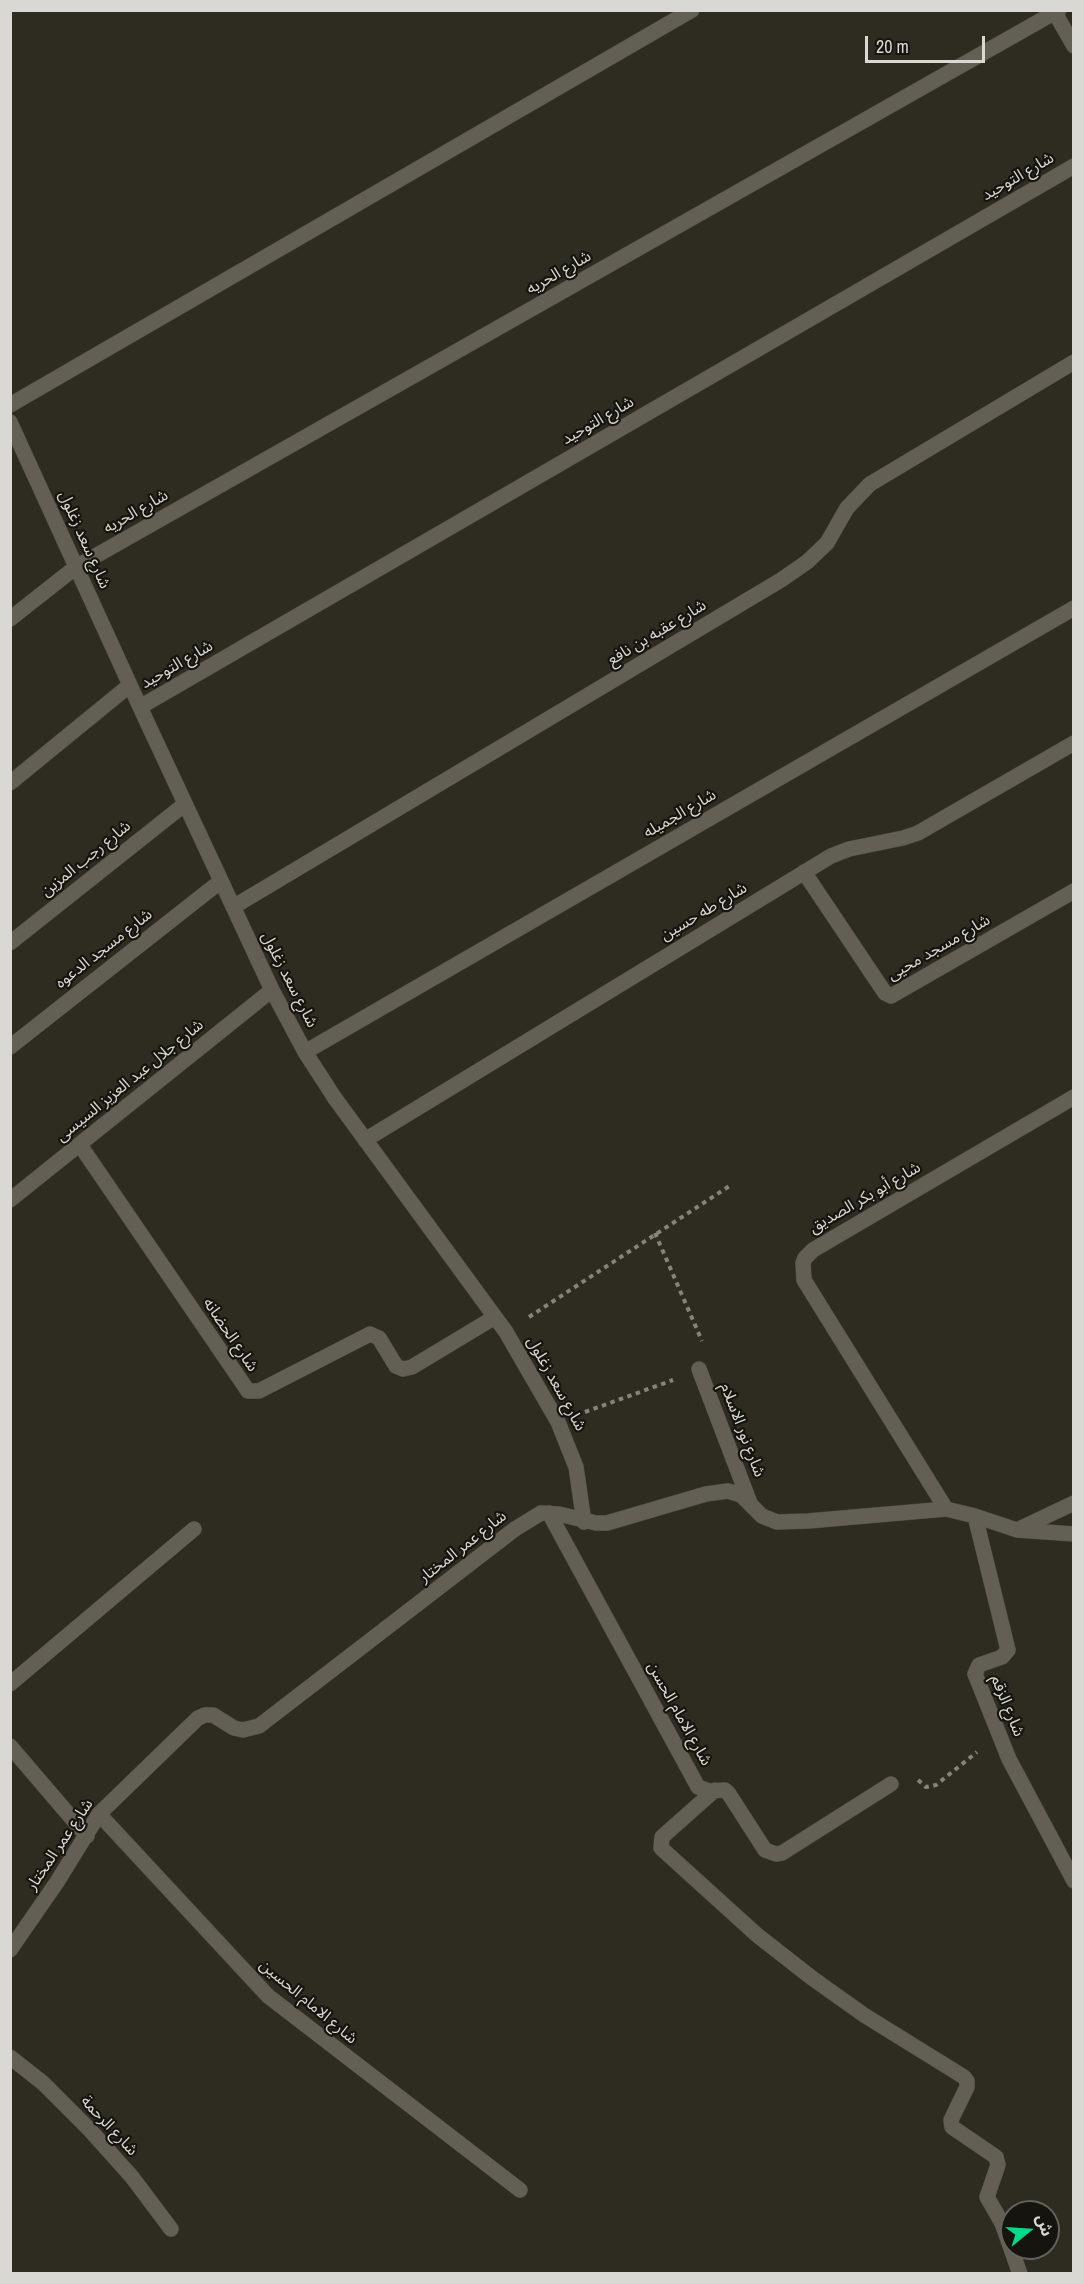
<!DOCTYPE html>
<html>
<head>
<meta charset="utf-8">
<style>
	body { margin:0 }
	#map { position:relative; width:1084px; height:2284px; overflow:hidden; background:#2e2b21; font-family:"Archivo Narrow","Noto Sans Arabic",sans-serif }
	canvas { display:block }
	.frame { position:absolute; inset:0; border:12px solid #dad8d2; pointer-events:none }
	.north { position:absolute; left:1000px; top:2200px; width:60px; height:60px; box-sizing:border-box; background:#15140f; border:2px solid #64625d; border-radius:50%; rotate:72deg; font-size:16px; font-weight:700; line-height:24px; text-align:center; color:#dad8d2 }
	.north::after { content:''; display:block; margin:auto; width:21px; height:27px; background:#07d98b; clip-path:polygon(50% 0,100% 100%,50% 72%,0 100%) }
	.scale { position:absolute; left:865px; top:36px; width:120px; height:27px; box-sizing:border-box; border:3px solid #dad8d2; border-top:0; padding-left:8px; font-size:18px; line-height:21px; white-space:nowrap; color:#dad8d2; -webkit-text-stroke:4px #15140f; paint-order:stroke }
</style>
</head>
<body>
<div id="map">
<canvas width="1084" height="2284"></canvas>
<div class="frame"></div>
<div class="north">ش</div>
<div class="scale">20 m</div>
</div>
<script>
const c = document.querySelector('canvas').getContext('2d');
c.lineJoin = 'round';
function poly(rows) {
  const path = new Path2D();
  for (const r of rows) {
    path.moveTo(r[0], r[1]);
    for (let i = 2; i < r.length; i += 2) path.lineTo(r[i], r[i + 1]);
  }
  return path;
}
function strokePath(path, color, width, dash) {
  c.strokeStyle = color;
  c.lineWidth = width;
  c.lineCap = dash ? 'butt' : 'round';
  c.setLineDash(dash || []);
  c.stroke(path);
}
function drawText(font, color, halo, rows, align = 'center') {
  c.font = font + ' "Archivo Narrow","Noto Sans Arabic",sans-serif';
  c.lineWidth = 4.5;
  c.setLineDash([]);
  c.textBaseline = 'middle';
  c.strokeStyle = halo;
  c.fillStyle = color;
  for (const [text, x, y, turn = 0] of rows) {
    c.save();
    c.translate(x, y);
    c.rotate((+turn || 0) * Math.PI / 180);
    c.textAlign = isNaN(turn) ? turn : align;
    if (halo) c.strokeText(text, 0, 0);
    c.fillText(text, 0, 0);
    c.restore();
  }
}
const minor = poly([
	[1055,13,1074,46],
	[10,405,692,10],
	[10,422,140,707,272,990,305,1052,334,1097,506,1332,558,1422,576,1467,584,1522],
	[10,619,76,567,1059,10],
	[140,707,1074,166],
	[10,783,130,685],
	[804,872,885,993,891,996,1074,891],
	[233,907,781,580,807,562,827,543,847,508,870,484,1074,362],
	[10,943,185,804],
	[10,1047,221,881],
	[305,1052,1074,608],
	[365,1140,831,856,849,849,903,838,918,833,1074,743],
	[80,1145,248,1391,259,1391,370,1334,379,1338,396,1366,403,1369,412,1367,495,1317],
	[10,1200,272,990],
	[699,1369,750,1503],
	[946,1509,804,1280,803,1263,805,1258,813,1250,1074,1097],
	[549,1513,698,1787,709,1791,725,1790,729,1794,765,1850,776,1854,782,1853,891,1784],
	[975,1516,1008,1650,1002,1657,979,1665,975,1674,1009,1759,1074,1881],
	[1017,1530,1074,1503],
	[10,1684,194,1529],
	[10,1746,87,1836],
	[715,1790,662,1837,661,1848,757,1935,812,1978,864,2015,964,2077,967,2081,967,2087,951,2120,952,2127,996,2157,998,2165,987,2197,1002,2223,1020,2274],
	[99,1814,268,1996,520,2190],
	[10,1950,57,1882,99,1814,198,1718,205,1715,213,1715,234,1728,243,1730,259,1726,515,1529,541,1513,559,1514,596,1523,607,1523,706,1494,728,1491,741,1495,762,1516,777,1522,808,1521,946,1509,975,1516,1017,1530,1074,1534],
	[10,2057,43,2083,89,2129,132,2177,171,2229]
]);
strokePath(minor, '#49473e', 16);
strokePath(poly([
	[655,1233,702,1341],
	[529,1317,731,1185],
	[585,1412,673,1380],
	[918,1780,926,1787,936,1785,977,1752]
]), '#86837b', 4, [4.5, 4.5]);
strokePath(minor, '#635f54', 15);
drawText('16px', '#dad8d2', '#15140f', [
	["شارع التوحيد",1018,177,-30],
	["شارع الحريه",559,273,-30],
	["شارع التوحيد",598,421,-30],
	["شارع الحريه",136,512,-30],
	["شارع سعد زغلول",84,540,66],
	["شارع عقبه بن نافع",657,633,-31],
	["شارع التوحيد",177,665,-30],
	["شارع الجميله",680,814,-30],
	["شارع رجب المزين",86,859,-39],
	["شارع طه حسين",704,912,-31],
	["شارع مسجد محيى",939,948,-30],
	["شارع مسجد الدعوه",104,949,-38],
	["شارع سعد زغلول",289,980,63],
	["شارع جلال عبد العزيز السيسى",130,1081,-39],
	["شارع أبو بكر الصديق",865,1198,-30],
	["شارع الحضانه",230,1335,56],
	["شارع سعد زغلول",556,1384,61],
	["شارع نور الاسلام",742,1430,69],
	["شارع عمر المختار",463,1547,-38],
	["شارع الزقم",1007,1706,68],
	["شارع الامام الحسن",679,1714,61],
	["شارع عمر المختار",60,1845,-56],
	["شارع الامام الحسين",308,2002,40],
	["شارع الرحمة",109,2126,47]
]);
</script>
</body>
</html>
